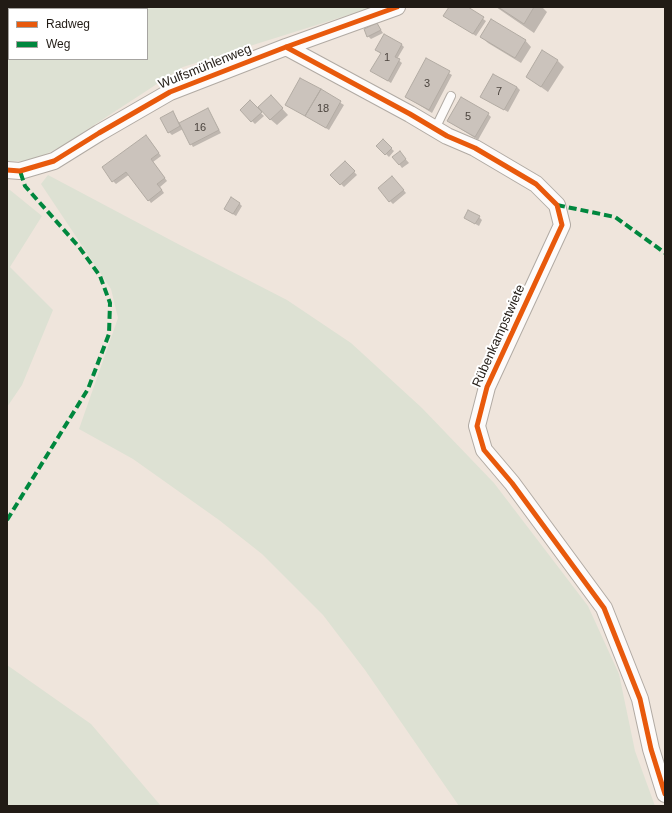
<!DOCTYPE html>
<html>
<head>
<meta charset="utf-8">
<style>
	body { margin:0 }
	#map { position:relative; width:672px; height:813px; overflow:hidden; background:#efe5dc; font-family:Arial,sans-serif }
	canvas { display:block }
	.frame { position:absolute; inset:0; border:8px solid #211b15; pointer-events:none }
	.legend { position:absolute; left:8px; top:8px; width:140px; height:52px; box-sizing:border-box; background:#fff; border:1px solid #a6a4a1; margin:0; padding:5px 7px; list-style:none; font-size:12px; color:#211b15 }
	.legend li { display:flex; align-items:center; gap:8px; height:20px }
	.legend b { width:20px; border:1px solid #a6a4a1 }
</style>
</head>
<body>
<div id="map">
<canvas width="672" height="813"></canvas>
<div class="frame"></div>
<ul class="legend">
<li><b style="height:5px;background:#e8590c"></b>Radweg</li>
<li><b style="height:5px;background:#00873e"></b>Weg</li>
</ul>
</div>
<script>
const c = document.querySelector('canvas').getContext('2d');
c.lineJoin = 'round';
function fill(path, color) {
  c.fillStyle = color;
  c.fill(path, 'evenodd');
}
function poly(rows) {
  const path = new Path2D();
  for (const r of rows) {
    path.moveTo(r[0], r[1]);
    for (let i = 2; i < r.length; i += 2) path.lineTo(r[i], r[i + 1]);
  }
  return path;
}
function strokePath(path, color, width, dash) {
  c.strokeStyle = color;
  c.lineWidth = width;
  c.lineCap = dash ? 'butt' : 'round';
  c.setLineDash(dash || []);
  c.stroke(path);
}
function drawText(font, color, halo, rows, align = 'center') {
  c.font = font + ' Arial,sans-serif';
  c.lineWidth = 4;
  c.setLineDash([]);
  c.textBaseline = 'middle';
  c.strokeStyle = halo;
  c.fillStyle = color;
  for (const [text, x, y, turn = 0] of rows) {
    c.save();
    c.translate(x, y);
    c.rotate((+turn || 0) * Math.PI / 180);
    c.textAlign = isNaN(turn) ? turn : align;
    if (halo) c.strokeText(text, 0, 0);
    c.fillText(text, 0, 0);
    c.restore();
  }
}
fill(poly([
	[7,7,374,7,183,67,62,146,32,161,7,161],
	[9,9,147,9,147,59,9,59],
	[48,175,178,244,287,300,351,343,422,408,494,483,588,606,619,674,635,751,655,806,459,806,365,670,323,615,262,554,219,520,133,459,79,429,118,318,111,289,41,184],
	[7,190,10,190,42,216,10,267,53,310,22,385,7,407],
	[7,665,91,724,161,806,7,806]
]), '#dde1d3');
fill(poly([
	[450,7,466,7,486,21,476,36,448,18],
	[496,7,542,7,547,12,534,33],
	[377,24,383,33,371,39,368,36],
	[481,36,525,40,531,47,521,63,488,43],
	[401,44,404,47,397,59,402,63,391,83,372,71,381,54,376,50],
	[426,60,452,75,432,113,406,97],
	[558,61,564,67,548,92,527,77],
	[301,79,344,105,329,130,286,104],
	[517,87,520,90,508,112,482,97],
	[250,102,264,116,255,124,241,110],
	[277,103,288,115,277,125,270,119],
	[208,110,221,133,193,147,183,129,172,135,169,132,173,112,180,124],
	[488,114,491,117,478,140,448,121],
	[149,139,161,156,153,162,167,181,160,187,164,193,151,203,130,174,116,184,113,181],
	[383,141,394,151,389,157,378,146],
	[402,155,409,163,402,168,394,157],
	[345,162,357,175,344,187,332,175],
	[395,180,406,193,393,204,390,201],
	[239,203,242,206,236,216,228,211],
	[479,217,482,220,479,226,465,218]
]), '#0003');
const building = poly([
	[449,7,468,7,484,17,473,34,443,16,449,7],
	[498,7,534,7,524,24,498,7],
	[491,19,526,40,515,58,480,37,491,19],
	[377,23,381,30,367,37,364,29,377,23],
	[384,34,402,44,395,57,400,59,388,81,370,71,381,53,375,50,384,34],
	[542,50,558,60,541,87,526,77,542,50],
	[426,58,450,71,429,110,405,97,426,58],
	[493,74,517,87,504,110,480,97,493,74],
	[300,78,321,89,305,116,285,105,300,78],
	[321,89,341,101,326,128,305,116,321,89],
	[271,95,283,108,270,120,258,107,271,95],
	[461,97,489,113,475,137,447,121,461,97],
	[250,100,262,112,251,122,240,110,250,100],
	[208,108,219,130,190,145,179,123,208,108],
	[173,111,180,126,168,133,160,118,173,111],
	[146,135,159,153,151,159,165,178,157,184,162,190,148,201,126,172,112,182,102,167,146,135],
	[383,139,392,148,385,155,376,146,383,139],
	[400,151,406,159,399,165,392,157,400,151],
	[345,161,355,171,340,185,330,175,345,161],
	[392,176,404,190,389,202,378,188,392,176],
	[231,197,240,203,233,214,224,209,231,197],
	[468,210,480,216,475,224,464,218,468,210]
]);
fill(building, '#cbc3bc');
strokePath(building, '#b2aba3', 1);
const lane = poly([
	[435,129,451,96]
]);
const street = poly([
	[286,47,410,114,447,136,475,148,536,184,557,205,562,225,487,387,477,426,484,450,512,483,604,608,640,699,651,749,665,794],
	[7,170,20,171,54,161,99,133,170,92,286,47,397,7]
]);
strokePath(lane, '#b1aaa3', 10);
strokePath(street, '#b1aaa3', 18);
strokePath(lane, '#fdfbfa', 8);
strokePath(street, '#fdfbfa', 16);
strokePath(poly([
	[557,205,615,217,665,253],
	[7,520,88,389,109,334,110,303,100,276,79,247,25,186,20,171]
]), '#00873e', 4, [8, 4]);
strokePath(poly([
	[286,47,410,114,447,136,475,148,536,184,557,205,562,225,487,387,477,426,484,450,512,483,604,608,640,699,651,749,665,794],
	[7,170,20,171,54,161,99,133,170,92,286,47,397,7]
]), '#e8590c', 5);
drawText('11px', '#4c453f', null, [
	["1",387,58],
	["3",427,84],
	["7",499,92],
	["18",323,109],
	["5",468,117],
	["16",200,128]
]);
drawText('13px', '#211b15', '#fff', [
	["Wulfsmühlenweg",205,67,-22],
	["Rübenkampstwiete",499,336,-66]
]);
</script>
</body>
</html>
